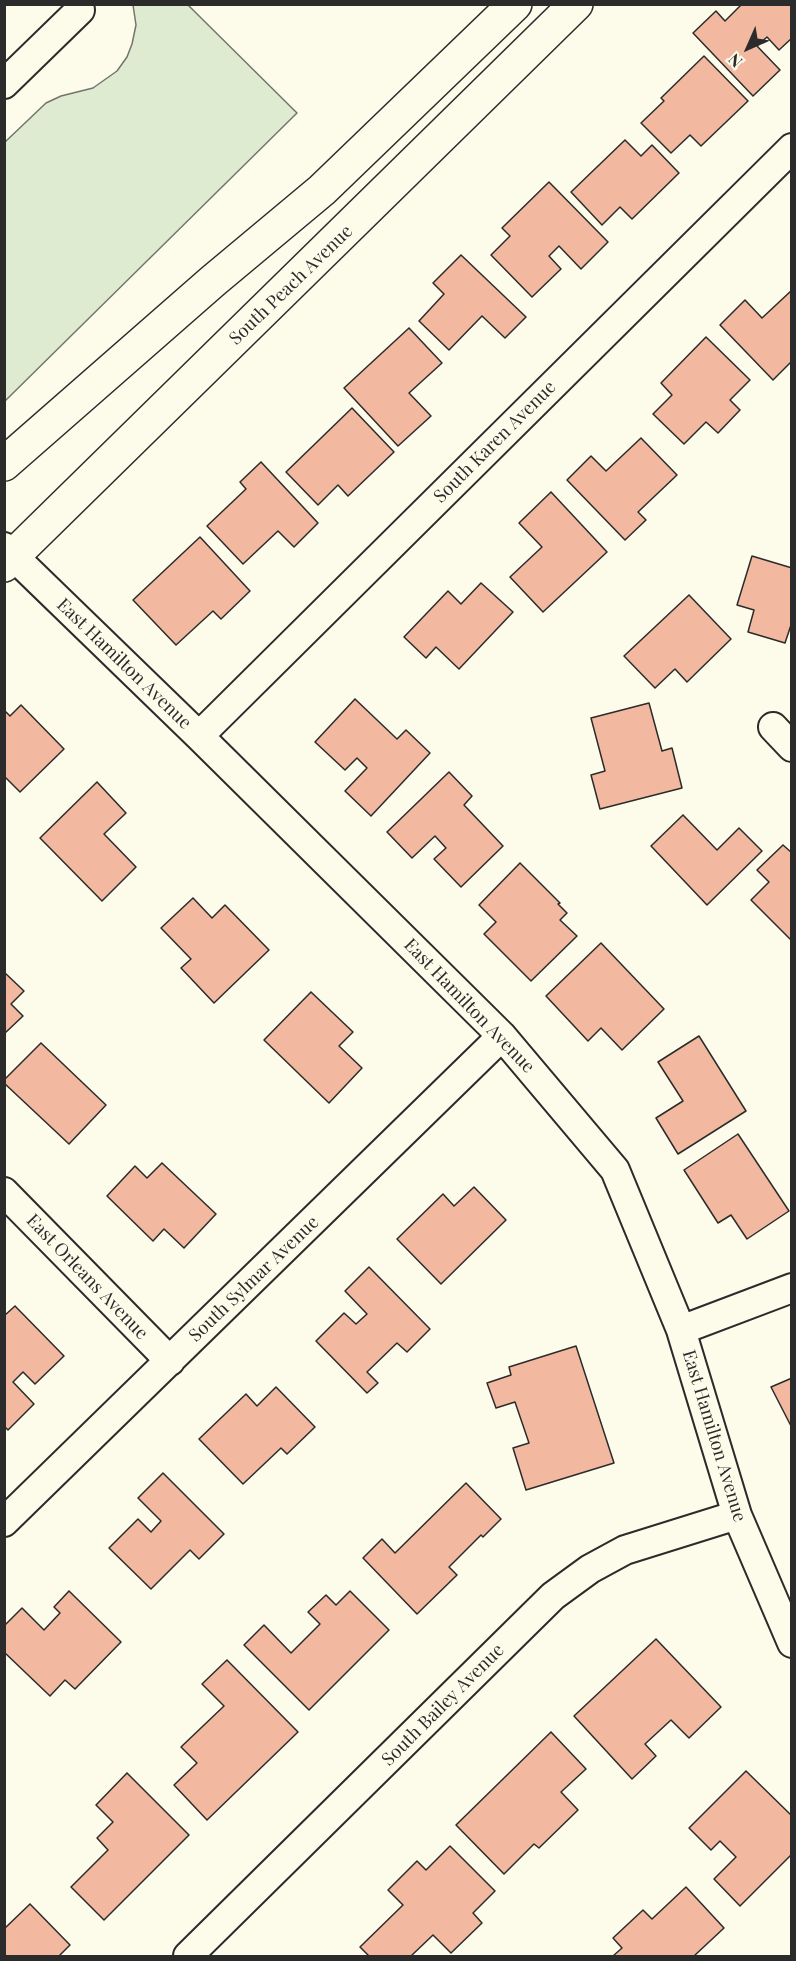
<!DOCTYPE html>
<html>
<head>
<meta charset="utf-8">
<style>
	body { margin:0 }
	#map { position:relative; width:796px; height:1961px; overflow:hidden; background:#fdfbea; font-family:"Playfair Display",serif }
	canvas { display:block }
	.frame { position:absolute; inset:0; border:6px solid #2b2b2b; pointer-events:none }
	.north { position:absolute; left:718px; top:18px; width:60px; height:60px; -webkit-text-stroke:4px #fdfbea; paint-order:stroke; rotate:225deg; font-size:16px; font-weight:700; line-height:24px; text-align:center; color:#2b2b2b }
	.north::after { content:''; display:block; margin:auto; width:21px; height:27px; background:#2b2b2b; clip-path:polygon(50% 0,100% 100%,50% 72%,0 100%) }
</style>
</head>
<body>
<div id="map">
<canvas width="796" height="1961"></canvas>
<div class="frame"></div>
<div class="north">N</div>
</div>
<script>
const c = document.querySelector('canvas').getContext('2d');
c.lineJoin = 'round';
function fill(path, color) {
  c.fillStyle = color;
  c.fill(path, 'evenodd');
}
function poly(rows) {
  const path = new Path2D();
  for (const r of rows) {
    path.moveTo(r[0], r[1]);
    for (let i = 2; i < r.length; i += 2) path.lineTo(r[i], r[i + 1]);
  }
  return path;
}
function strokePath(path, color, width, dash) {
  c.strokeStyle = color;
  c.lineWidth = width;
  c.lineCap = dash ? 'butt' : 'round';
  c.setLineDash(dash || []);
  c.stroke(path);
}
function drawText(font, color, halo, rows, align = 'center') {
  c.font = font + ' "Playfair Display",serif';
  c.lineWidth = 4.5;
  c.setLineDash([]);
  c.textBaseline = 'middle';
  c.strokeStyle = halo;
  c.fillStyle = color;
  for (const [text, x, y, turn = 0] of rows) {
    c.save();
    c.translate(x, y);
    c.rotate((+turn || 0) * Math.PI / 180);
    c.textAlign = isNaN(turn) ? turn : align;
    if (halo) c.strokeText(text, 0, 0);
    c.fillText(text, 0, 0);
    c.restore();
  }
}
const green = poly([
	[133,5,188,5,297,113,5,401,5,142,46,103,61,96,93,88,117,71,127,57,132,44,136,25,133,5]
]);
fill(green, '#deebd1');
strokePath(green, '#74746e', 1.5);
const building = poly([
	[742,4,792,4,792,38,779,50,767,37,757,46,780,70,753,96,693,33,716,11,725,21,742,4],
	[704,56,748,101,701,146,690,135,671,153,641,123,664,101,661,98,704,56],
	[625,140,641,156,652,145,679,173,632,219,620,207,602,225,571,192,625,140],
	[549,182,608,242,581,269,559,246,549,256,561,269,532,297,491,255,510,236,502,228,549,182],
	[461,255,526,317,505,338,482,316,449,350,419,321,444,294,433,283,461,255],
	[792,290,792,361,773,380,720,325,745,300,762,318,792,290],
	[409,328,442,363,409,393,431,416,398,446,344,388,409,328],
	[706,337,750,380,730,400,740,410,718,433,706,422,684,444,653,414,672,395,661,383,706,337],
	[352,408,394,452,348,496,338,485,318,505,286,472,352,408],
	[641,438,677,475,638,512,646,520,625,540,567,480,591,456,606,471,641,438],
	[261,462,318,523,294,547,278,531,243,564,207,526,246,489,240,482,261,462],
	[551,492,607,552,543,612,510,577,542,547,519,523,551,492],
	[200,537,250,591,221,619,213,611,176,645,133,600,200,537],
	[752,556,792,568,792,622,785,643,748,632,754,610,737,605,752,556],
	[481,583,513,612,459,669,436,647,426,658,404,637,448,591,461,604,481,583],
	[689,595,731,639,687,682,675,669,655,688,624,656,689,595],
	[355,699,397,739,406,730,430,753,371,816,345,791,367,768,357,758,345,770,315,742,355,699],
	[649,703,662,751,672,748,682,788,600,809,591,775,605,771,591,718,649,703],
	[21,705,64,749,20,792,4,776,4,710,10,716,21,705],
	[449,772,472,796,464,805,503,846,461,887,434,859,446,848,435,836,412,858,387,832,449,772],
	[97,782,126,813,104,834,136,867,102,901,40,838,97,782],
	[683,815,717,850,739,828,762,851,707,905,651,846,683,815],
	[783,845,792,853,792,941,751,900,769,882,757,870,783,845],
	[520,863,560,903,558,904,567,913,560,920,577,936,531,981,484,934,496,922,479,905,520,863],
	[193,898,212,918,225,905,269,950,214,1003,181,968,191,959,161,928,193,898],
	[601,943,664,1009,622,1050,601,1028,588,1041,546,996,601,943],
	[4,972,24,991,11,1004,23,1016,4,1034,4,972],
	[311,992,353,1032,339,1046,362,1068,329,1103,264,1040,311,992],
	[699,1036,746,1111,678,1154,656,1118,683,1101,658,1062,699,1036],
	[41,1043,106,1105,69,1144,4,1083,4,1080,41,1043],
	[738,1134,789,1211,747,1239,731,1215,718,1223,684,1170,738,1134],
	[162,1163,216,1214,184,1248,164,1229,153,1241,107,1196,135,1166,147,1178,162,1163],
	[474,1187,506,1220,441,1284,397,1239,443,1194,454,1206,474,1187],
	[369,1267,430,1329,407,1352,397,1343,367,1372,378,1383,367,1393,316,1341,344,1313,356,1324,367,1314,345,1291,369,1267],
	[15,1306,64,1356,35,1384,23,1372,13,1382,34,1404,8,1430,4,1426,4,1316,15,1306],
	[576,1346,614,1463,526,1490,513,1448,529,1443,515,1402,496,1408,487,1383,511,1375,509,1367,576,1346],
	[792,1378,792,1428,771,1387,792,1378],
	[276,1387,315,1427,287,1454,281,1448,243,1484,199,1439,246,1394,257,1406,276,1387],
	[163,1473,224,1534,199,1559,190,1550,151,1589,109,1548,138,1519,151,1532,161,1521,138,1498,163,1473],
	[466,1483,501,1519,483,1537,481,1535,449,1567,457,1575,417,1614,363,1558,382,1539,395,1553,466,1483],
	[69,1591,121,1642,75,1689,65,1680,50,1696,4,1652,4,1626,22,1608,44,1630,60,1613,54,1607,69,1591],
	[350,1591,389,1630,309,1710,244,1645,264,1625,291,1653,320,1624,308,1612,326,1595,336,1605,350,1591],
	[656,1639,721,1707,689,1738,671,1720,645,1744,656,1756,632,1779,574,1716,656,1639],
	[227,1660,298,1732,207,1820,174,1785,197,1763,181,1747,224,1706,202,1684,227,1660],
	[551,1732,586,1769,561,1792,578,1810,539,1848,534,1844,504,1874,456,1825,551,1732],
	[746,1771,792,1816,792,1854,740,1906,714,1879,736,1857,720,1841,711,1850,689,1828,746,1771],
	[127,1773,189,1835,104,1920,71,1887,108,1850,97,1838,113,1822,96,1805,127,1773],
	[450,1846,495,1891,473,1913,482,1923,451,1953,433,1935,411,1956,369,1956,360,1947,403,1905,388,1890,417,1861,426,1870,450,1846],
	[686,1887,724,1928,694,1956,613,1956,622,1948,613,1938,643,1910,652,1919,686,1887],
	[30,1904,70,1945,59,1956,4,1956,4,1929,30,1904]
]);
fill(building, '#f2b8a0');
strokePath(building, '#2b2b2b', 1.5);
const street = poly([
	[4,84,80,10],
	[4,547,199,736,502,1036,615,1170,681,1330,737,1515,792,1643],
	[773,727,792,747],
	[199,736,792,148],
	[4,1192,170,1361],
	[681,1330,792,1288],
	[4,1522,502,1036],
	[188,1956,553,1596,590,1569,625,1550,737,1515]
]);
const secondary = poly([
	[4,464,213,281,322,190,515,4],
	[4,565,576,4]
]);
strokePath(street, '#2b2b2b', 32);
strokePath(secondary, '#2b2b2b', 36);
strokePath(street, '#fdfbea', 28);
strokePath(secondary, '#fdfbea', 33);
drawText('18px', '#2b2b2b', '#fdfbea', [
	["South Peach Avenue",291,285,-44],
	["South Karen Avenue",495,442,-45],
	["East Hamilton Avenue",124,664,44],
	["East Hamilton Avenue",469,1006,46],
	["East Orleans Avenue",87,1277,46],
	["South Sylmar Avenue",254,1279,-44],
	["East Hamilton Avenue",714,1436,73],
	["South Bailey Avenue",443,1705,-45]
]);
</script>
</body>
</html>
